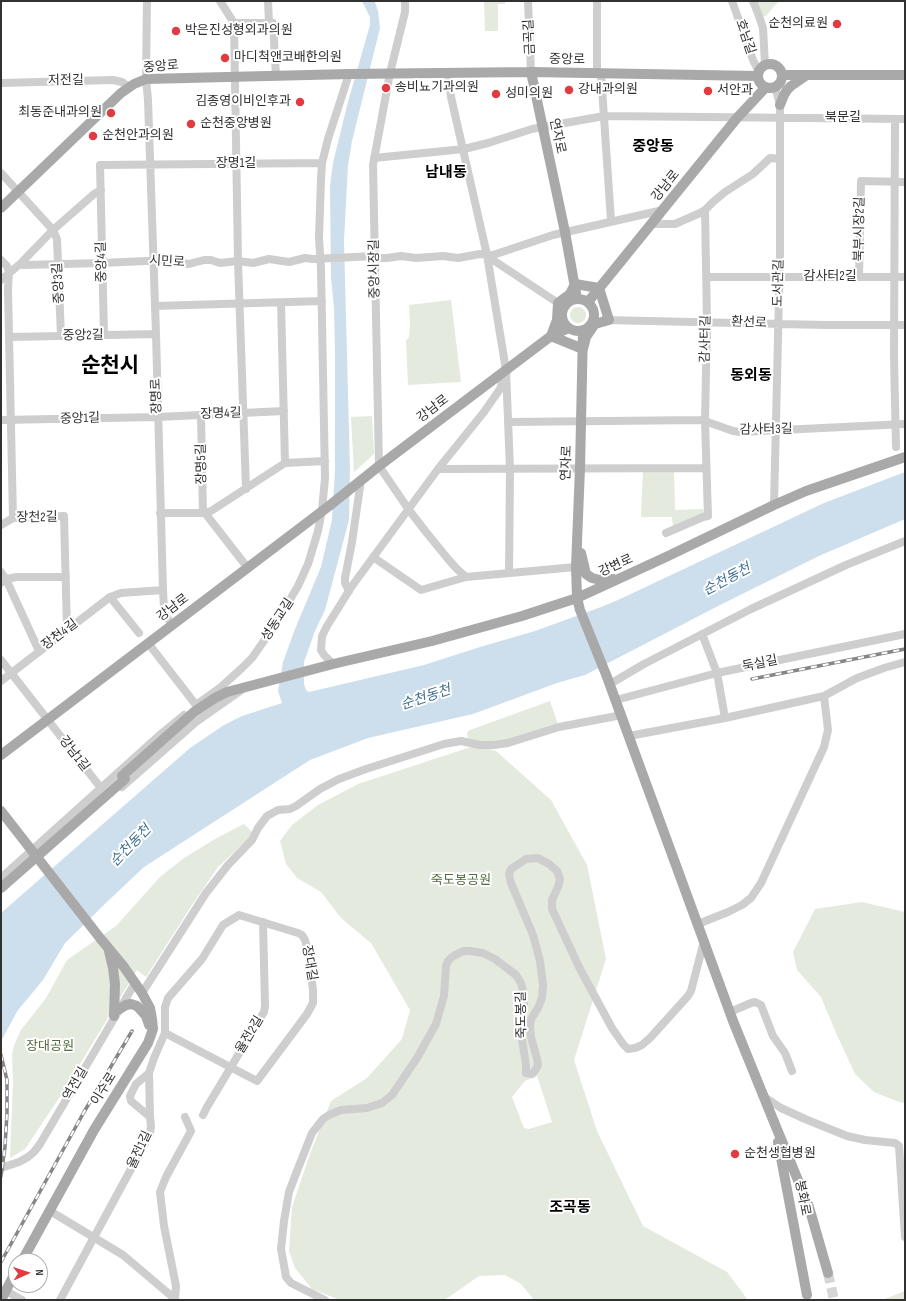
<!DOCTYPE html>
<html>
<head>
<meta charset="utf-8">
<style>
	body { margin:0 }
	#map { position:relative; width:906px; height:1301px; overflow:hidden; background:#fff; font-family:"Sofia Sans Condensed",sans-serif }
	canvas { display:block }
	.frame { position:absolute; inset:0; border:2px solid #313131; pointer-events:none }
	.north { position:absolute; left:8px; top:1253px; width:40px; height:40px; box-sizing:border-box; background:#fff; border:1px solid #adadad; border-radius:50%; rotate:87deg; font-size:11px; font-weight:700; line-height:16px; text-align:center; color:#313131 }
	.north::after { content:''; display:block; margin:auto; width:14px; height:18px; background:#e13b41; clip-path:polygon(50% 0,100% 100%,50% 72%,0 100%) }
</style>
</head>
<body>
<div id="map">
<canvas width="906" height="1301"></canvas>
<div class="frame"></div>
<div class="north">N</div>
</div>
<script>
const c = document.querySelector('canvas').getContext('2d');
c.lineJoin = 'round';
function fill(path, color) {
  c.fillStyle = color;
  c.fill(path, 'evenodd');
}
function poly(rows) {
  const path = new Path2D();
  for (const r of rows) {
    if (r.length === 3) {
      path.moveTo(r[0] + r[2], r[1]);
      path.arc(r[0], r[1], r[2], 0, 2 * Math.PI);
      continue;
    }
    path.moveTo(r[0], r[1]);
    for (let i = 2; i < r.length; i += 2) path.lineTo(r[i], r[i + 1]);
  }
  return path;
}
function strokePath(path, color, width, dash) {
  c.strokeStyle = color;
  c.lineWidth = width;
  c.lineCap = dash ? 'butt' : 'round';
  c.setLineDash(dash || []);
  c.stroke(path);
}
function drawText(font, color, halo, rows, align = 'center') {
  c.font = font + ' "Sofia Sans Condensed","Noto Sans KR",sans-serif';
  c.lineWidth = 4;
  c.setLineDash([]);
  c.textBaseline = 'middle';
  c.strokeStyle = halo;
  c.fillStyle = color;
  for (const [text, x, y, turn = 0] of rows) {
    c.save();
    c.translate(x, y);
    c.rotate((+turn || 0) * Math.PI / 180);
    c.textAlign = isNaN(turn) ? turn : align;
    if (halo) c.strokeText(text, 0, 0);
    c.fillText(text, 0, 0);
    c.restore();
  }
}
fill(poly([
	[484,1,505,1,505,4,498,4,498,31,485,31],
	[757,1,780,1,776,4,766,16,763,16],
	[451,300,461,382,408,385,406,341,409,337,410,324,409,305],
	[578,315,8],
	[372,416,374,453,373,455,354,472,351,417],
	[674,470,675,510,703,509,704,513,673,527,672,517,641,517,643,471],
	[550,701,558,724,509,740,485,742,468,739,467,734,468,731,470,730],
	[471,747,482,747,496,751,551,800,587,865,606,959,574,1060,597,1131,643,1226,727,1272,748,1300,534,1300,521,1284,505,1275,479,1276,449,1297,443,1300,340,1300,312,1289,295,1268,289,1251,292,1207,310,1154,331,1101,367,1078,402,1039,410,1010,371,943,341,918,321,892,297,878,286,864,280,841,292,825,318,805,358,784],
	[537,1076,552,1122,529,1129,524,1128,512,1097,525,1081],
	[244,824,254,834,218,867,190,908,146,977,137,970,63,1092,25,1149,10,1158,13,1082,12,1054,15,1043,21,1030,46,998,67,960,116,926,160,877,184,858,215,839],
	[862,902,905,912,905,1103,899,1102,874,1092,855,1074,836,1033,821,997,797,970,793,952,815,909],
	[905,1291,905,1300,882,1300]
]), '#e4eadd');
fill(poly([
	[362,1,373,1,375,2,378,11,380,28,352,141,348,165,344,241,350,470,349,520,325,610,315,631,304,662,304,684,306,690,309,692,424,665,480,647,535,631,601,607,618,600,824,503,905,472,905,519,819,556,722,604,585,675,557,683,473,714,368,738,310,760,144,867,108,901,65,943,43,980,18,1010,1,1041,1,913,190,748,224,725,242,716,282,703,278,691,283,662,295,629,321,567,332,520,335,470,335,354,334,308,331,278,330,186,333,163,348,102,370,25,370,17]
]), '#cddfec');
strokePath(poly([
	[828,1273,834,1300]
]), '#d6d6d6', 10, [10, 5]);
strokePath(poly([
	[147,1,146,79,148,100,156,334,163,590,164,608,167,617,172,625],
	[220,1,234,23,238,261,246,489],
	[268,1,269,23],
	[405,1,405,12,390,73,373,165,379,466,409,510,426,532,448,559,457,569,466,577,576,567],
	[528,1,531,72],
	[732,1,753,60,759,72],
	[753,1,759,16,763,28,765,65],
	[234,23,273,23,276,76],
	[448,73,451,97,487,255,506,370,510,469,509,573],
	[597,73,597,1],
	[601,73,611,221],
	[1,83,113,80,122,82,129,87],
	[895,119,894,358,896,447],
	[374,158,464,149,488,143,532,129,604,116,905,119],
	[1,173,53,230,57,239,61,336],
	[652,224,675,224,700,213,705,210,713,202,725,192,753,174,770,158,780,159],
	[487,255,493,260,558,303,563,309],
	[1,260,7,266,9,272,8,289,13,518],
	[20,264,53,230,94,194,101,190],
	[707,277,905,277],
	[859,277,861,181,905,182],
	[1,280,20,264,23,265,102,263,168,260,175,261,181,263,189,264,204,260,211,260,220,263,238,261,253,263,269,259,289,262,305,258,313,259,375,256,381,258,387,258,401,256,416,258,443,256,458,258,480,254,493,255,553,235,663,210],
	[281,303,285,463],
	[155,306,322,301],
	[604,320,826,325,905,325],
	[104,335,100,165,322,163],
	[10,337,156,334],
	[201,415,203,513],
	[1,420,158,417,284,411],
	[508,422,702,420,733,431,740,432,905,424],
	[438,469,484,412,500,389,504,377],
	[774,505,780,253,780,105,775,86],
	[160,513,205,513,211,511,285,463,325,461],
	[205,513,247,567],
	[1,525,13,518,64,516,67,629],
	[666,533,703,517,708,516,705,421,707,322,705,210],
	[373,557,421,590,466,577],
	[1,572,6,579,39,651],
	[1,583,6,579,17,577,66,577],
	[349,591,345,583,345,578,352,542,361,480],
	[110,597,139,633],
	[702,634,717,673,725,718],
	[148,643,196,705],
	[1,660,101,788],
	[333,664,324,655,321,650,322,636,327,626,352,586,438,469,706,468],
	[1,681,110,597,121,593,163,590],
	[610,684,644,664,751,609,846,565,905,541],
	[616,700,717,673,905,634],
	[196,705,221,687,242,668,252,658,275,625,298,586,308,564,318,531,322,510,325,478,321,269,319,238,321,179,322,163,328,139,349,74],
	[629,736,725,718,824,696,857,678,884,668,905,662],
	[122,787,196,722,243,689],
	[1,878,162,733,184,715],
	[698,924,728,912,742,905,751,898,761,883,824,747,828,730,824,696],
	[142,993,206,893,228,865,252,840,258,828,267,816,278,810,290,809,296,806,320,789,339,779,366,769,444,744,461,741,480,745,494,745,508,743,559,727,622,715],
	[730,1012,751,1003,755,1002,761,1005,773,1036,785,1053,792,1071],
	[149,1073,136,1084,130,1096,131,1101,150,1117],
	[763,1096,781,1108,805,1119,847,1136,865,1140,895,1143,899,1146,905,1237],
	[203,1115,207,1107,264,1012,265,1006,263,922],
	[1,1168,19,1162,28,1157,34,1152,40,1144,135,983],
	[50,1211,123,1255,175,1299],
	[6,1291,22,1300],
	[60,1300,150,1134,151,1126,150,1117,149,1073,154,1058,165,1033,165,1007,168,998,202,959,223,925,236,917,239,915,298,933,302,935,305,940,308,951,313,990,313,1003,307,1014,257,1081,165,1033],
	[175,1300,176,1286,164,1226,160,1192,166,1177,191,1131,185,1117],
	[325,1300,291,1283,286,1277,285,1271,281,1249,284,1221,289,1192,297,1171,312,1133,323,1119,329,1115,341,1110,367,1108,382,1103,392,1095,417,1058,436,1024,444,996,446,966,448,961,452,957,457,954,464,951,470,951,483,953,495,959,516,975,521,983,523,991,524,1005,520,1026,526,1065,526,1073,532,1074,536,1069,538,1065,537,1059,531,1037,530,1026,531,1019,538,1008,542,998,543,985,540,961,533,935,511,883,509,874,511,869,526,859,538,858,549,864,557,871,560,879,558,887,552,900,552,909,580,969,612,1028,623,1044,628,1049,635,1048,642,1045,650,1038,688,996,691,991,704,941]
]), '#cecece', 8);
strokePath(poly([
	[770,76,12],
	[531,72,565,232,577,299],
	[782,75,905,75],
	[780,105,784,95,787,90,791,86,807,75],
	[1,208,121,93,134,84,146,79,349,74,531,72,758,76],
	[575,284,599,288,609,320,595,324,586,337,583,349,551,336,557,320,558,303,570,294,575,284],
	[578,315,16],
	[588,302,737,118,766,87],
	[583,330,580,468,576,567,577,598,580,610,607,677,733,1021,774,1122,809,1207,828,1273],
	[581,553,586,574,592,578,600,580,613,579],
	[1,755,329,506,379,466,551,336,569,328],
	[122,776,194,712,215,698,227,692,333,664,432,641,522,616,577,598,666,557,774,505,806,491,905,457],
	[1,811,100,938,124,967,142,993,150,1008,152,1019,153,1029,148,1043,94,1130,22,1261],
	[109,951,113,968,115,984,114,1016],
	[118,1010,126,1005,131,1004,137,1006,146,1016,149,1025],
	[778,1142,807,1295],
	[1,1300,16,1271]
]), '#a9a9a9', 10);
const rail = poly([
	[752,679,905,649],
	[1,1055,7,1080,7,1113,5,1147,1,1176],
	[1,1262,84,1112,132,1031]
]);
strokePath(rail, '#868686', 3.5);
strokePath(rail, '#fff', 2, [6]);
strokePath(poly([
	[1,888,125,779]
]), '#a9a9a9', 10);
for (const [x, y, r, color] of [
	[837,24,5,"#e13b41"],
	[176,31,5,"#e13b41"],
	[225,58,5,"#e13b41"],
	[386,88,5,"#e13b41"],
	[569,90,5,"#e13b41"],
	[708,91,5,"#e13b41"],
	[496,94,5,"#e13b41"],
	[300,102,5,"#e13b41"],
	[111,113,5,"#e13b41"],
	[191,124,5,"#e13b41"],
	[93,136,5,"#e13b41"],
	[735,1154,5,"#e13b41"]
]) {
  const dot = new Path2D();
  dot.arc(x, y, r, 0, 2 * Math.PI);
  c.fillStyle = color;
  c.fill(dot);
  strokePath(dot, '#fff', 1.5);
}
drawText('13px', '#313131', '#fff', [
	["순천의료원",828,24,"right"],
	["박은진성형외과의원",185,31],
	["마디척앤코배한의원",234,58],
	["송비뇨기과의원",395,88],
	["강내과의원",578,90],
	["서안과",717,91],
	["성미의원",505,94],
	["김종영이비인후과",291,102,"right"],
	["최동준내과의원",102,113,"right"],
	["순천중앙병원",200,124],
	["순천안과의원",102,136],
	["순천생협병원",744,1154]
], 'left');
drawText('13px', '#313131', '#fff', [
	["금곡길",530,37,-93],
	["호남길",745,37,71],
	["중앙로",567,60,1],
	["중앙로",161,67,-5],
	["저전길",66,81,-1],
	["북문길",843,118],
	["연자로",557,136,78],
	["장명1길",236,164],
	["강남로",666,186,-51],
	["북부시장2길",860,229,-89],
	["중앙4길",102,262,-91],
	["시민로",167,262,3],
	["중앙시장길",375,269,-91],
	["감사터2길",830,277],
	["중앙3길",59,283,-93],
	["도서관길",779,283,-89],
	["환선로",749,323,2],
	["중앙2길",83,336,-1],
	["감사터길",706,339,-89],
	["장명로",157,396,-92],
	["강남로",433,409,-37],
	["장명4길",221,414,-2],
	["중앙1길",80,419,-2],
	["감사터3길",766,430,-1],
	["연자로",567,463,-88],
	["장명5길",202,464,-91],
	["장천2길",37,518,-1],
	["강변로",616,566,-24],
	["강남로",173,608,-37],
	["성동교길",278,620,-57],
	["장천4길",60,635,-37],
	["둑실길",760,664,-12],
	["강남1길",74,754,52],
	["장대길",309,963,80],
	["죽도봉길",522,1015,-91],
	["율전2길",250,1035,-59],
	["역전길",76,1084,-60],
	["이수로",104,1089,-58],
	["율전1길",140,1150,-65],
	["봉화로",802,1198,79]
]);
drawText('13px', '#536c3f', '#fff', [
	["죽도봉공원",461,881],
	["장대공원",50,1047]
]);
drawText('italic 14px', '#407092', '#fff', [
	["순천동천",727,580,-28],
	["순천동천",426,698,-18],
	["순천동천",131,846,-46]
]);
drawText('bold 15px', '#000', '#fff', [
	["중앙동",653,147],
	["남내동",446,173],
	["동외동",751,376],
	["조곡동",570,1208]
]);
drawText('bold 21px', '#000', '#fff', [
	["순천시",110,367]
]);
</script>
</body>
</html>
